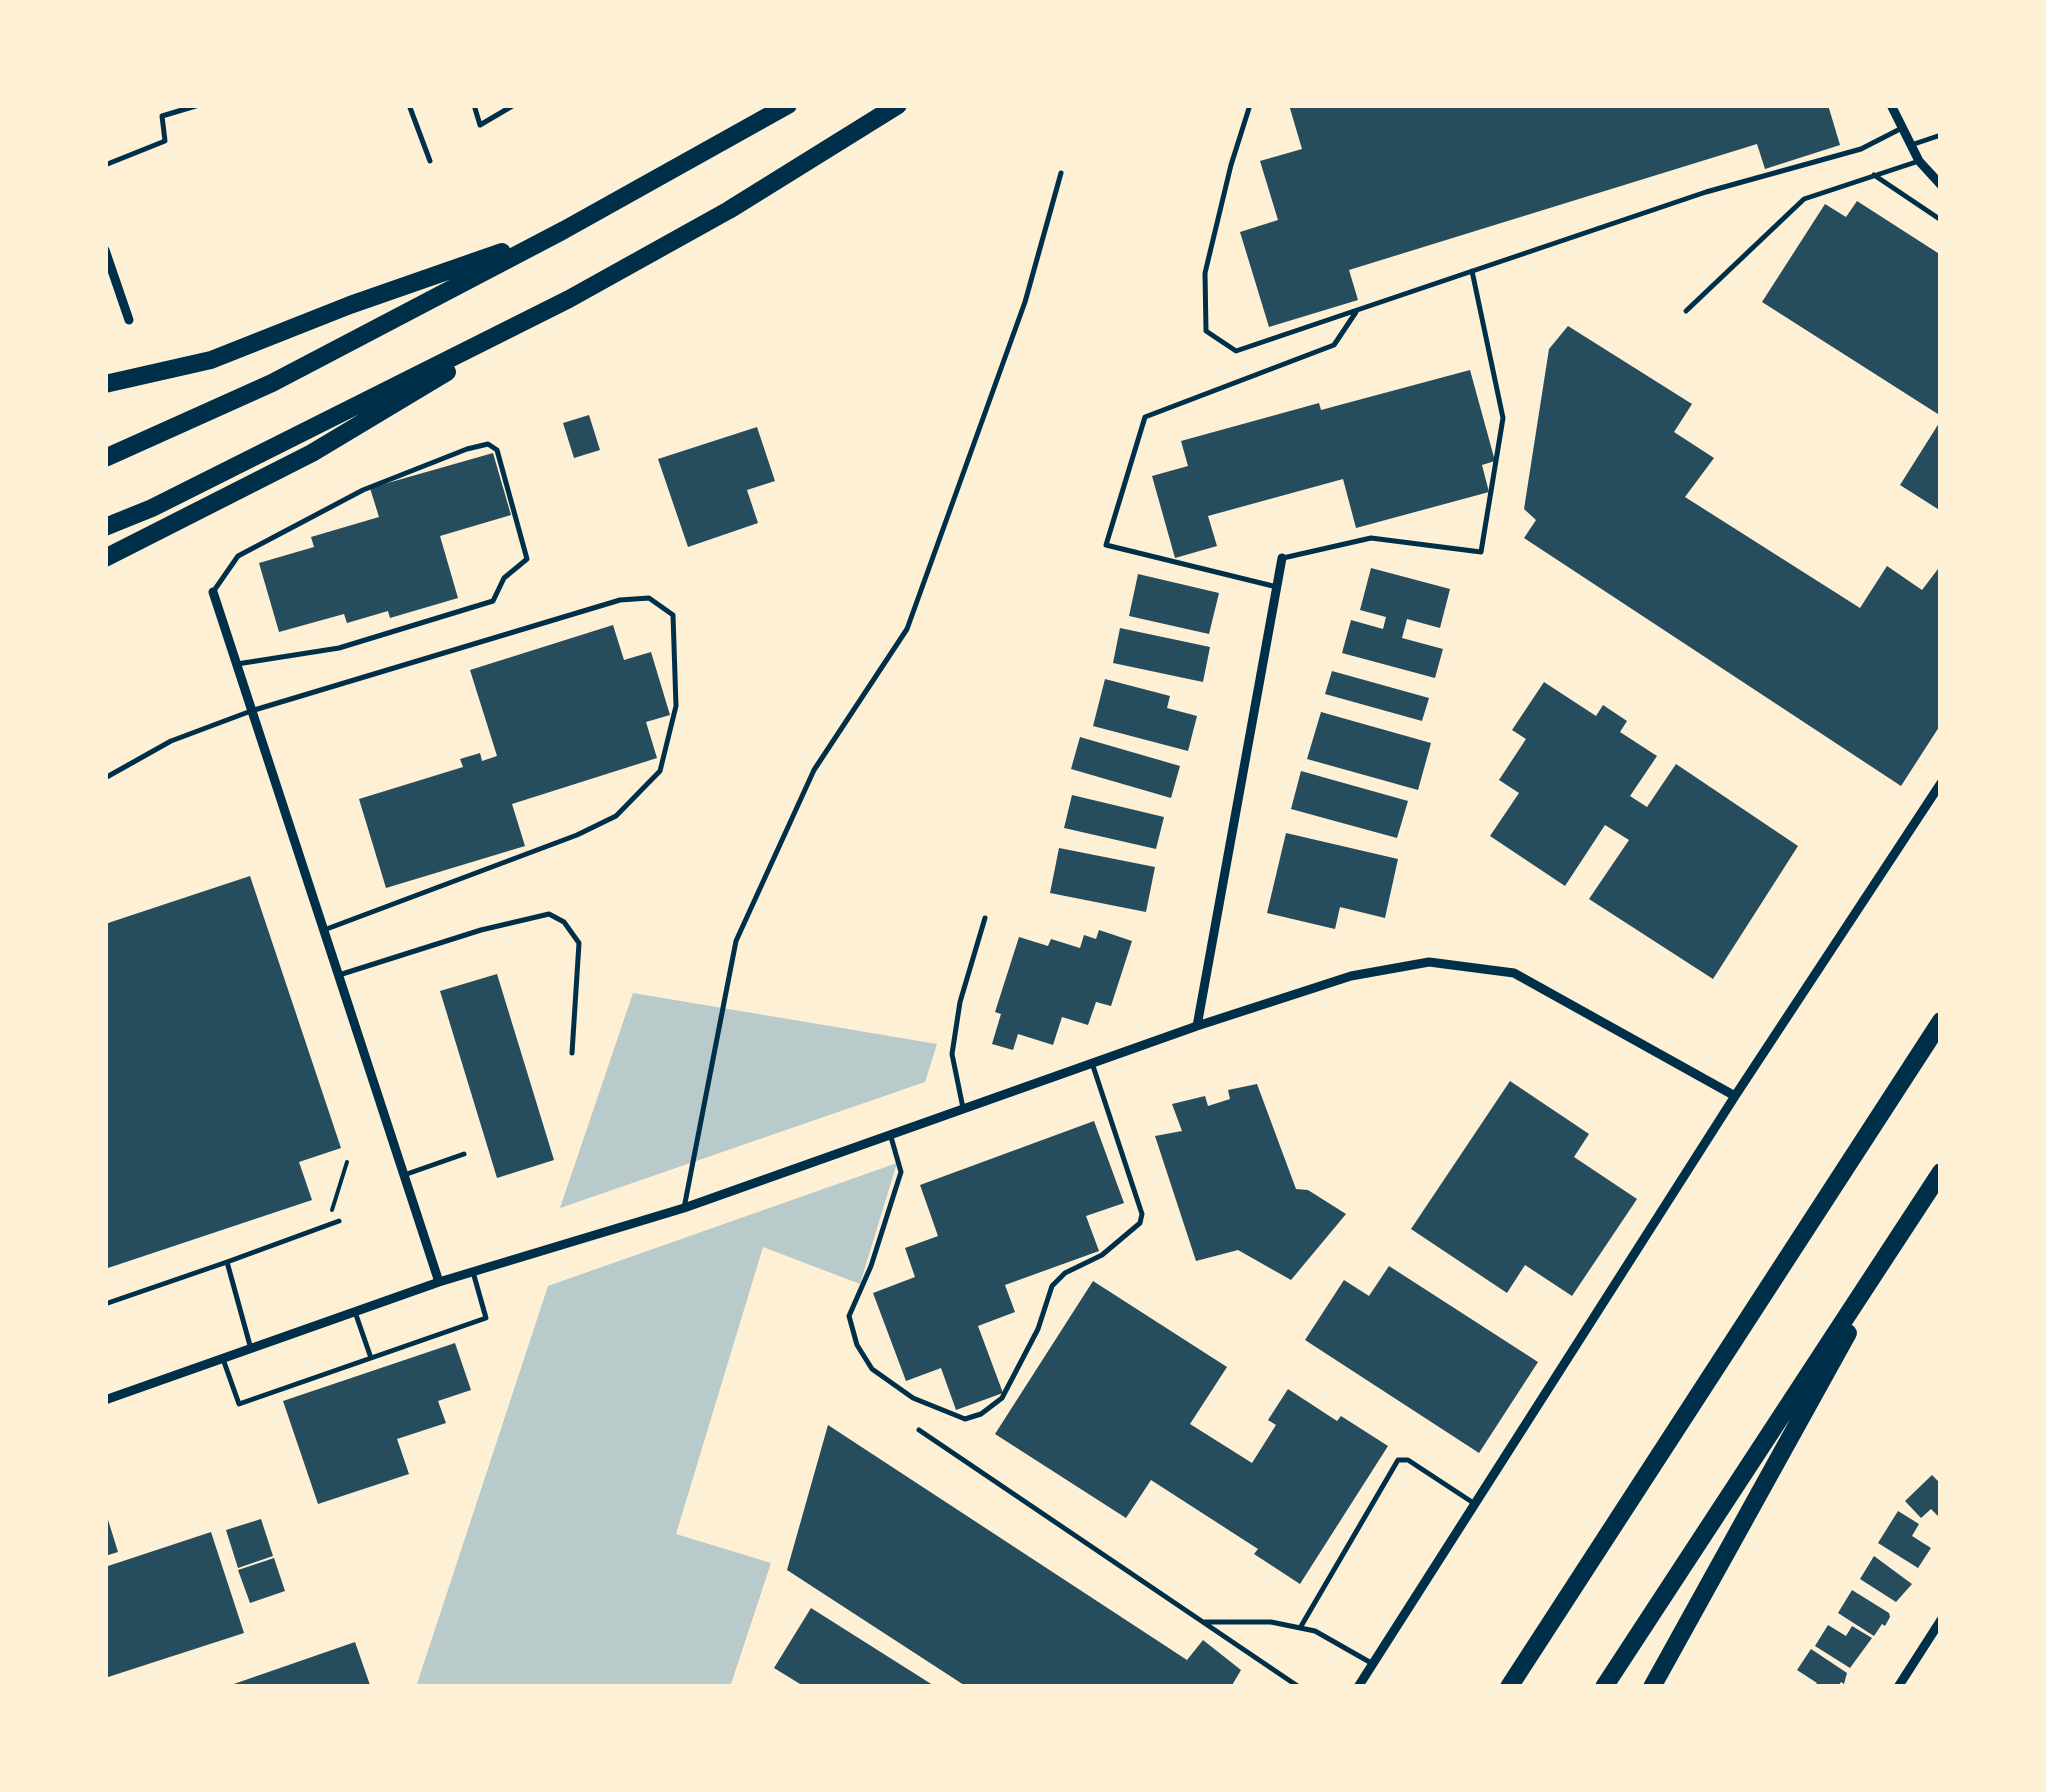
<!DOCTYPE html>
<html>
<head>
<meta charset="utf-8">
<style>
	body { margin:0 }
	#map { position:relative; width:2046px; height:1792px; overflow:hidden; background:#fdf0d5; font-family:Commissioner,sans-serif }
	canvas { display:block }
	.frame { position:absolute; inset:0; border:108px solid #fdf0d5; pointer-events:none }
</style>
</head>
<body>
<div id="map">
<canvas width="2046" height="1792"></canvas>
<div class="frame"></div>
</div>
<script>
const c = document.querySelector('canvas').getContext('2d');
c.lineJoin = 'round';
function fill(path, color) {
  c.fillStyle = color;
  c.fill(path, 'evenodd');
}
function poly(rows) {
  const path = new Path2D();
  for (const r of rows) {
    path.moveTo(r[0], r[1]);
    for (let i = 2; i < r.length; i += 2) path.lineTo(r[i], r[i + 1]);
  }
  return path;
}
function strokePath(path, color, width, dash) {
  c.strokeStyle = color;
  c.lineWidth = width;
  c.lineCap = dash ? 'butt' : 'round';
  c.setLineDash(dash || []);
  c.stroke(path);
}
fill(poly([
	[633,993,937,1044,925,1082,560,1208],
	[897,1163,860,1284,763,1247,676,1534,771,1563,730,1687,416,1687,548,1286]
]), '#b9caca');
fill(poly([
	[1289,105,1828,105,1840,145,1765,169,1757,144,1349,270,1358,300,1269,327,1240,232,1278,220,1260,161,1302,149],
	[1857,201,1941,255,1941,416,1762,302,1825,204,1846,217],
	[1568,326,1692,404,1674,432,1714,458,1685,497,1860,608,1887,566,1922,590,1938,569,1941,571,1941,724,1901,786,1524,538,1536,520,1524,509,1549,349],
	[1470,370,1495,461,1482,465,1489,492,1356,528,1343,479,1208,516,1217,546,1175,558,1152,476,1188,466,1181,441,1319,403,1321,410],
	[589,415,600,450,574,458,563,423],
	[1941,420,1941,511,1900,485],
	[757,427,775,481,747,490,758,523,688,547,658,459],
	[493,453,511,515,440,536,458,598,390,618,388,611,347,623,344,614,279,632,259,563,314,547,311,537,379,517,370,488],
	[1371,568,1450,589,1440,628,1407,619,1402,638,1443,649,1435,678,1342,653,1351,620,1383,629,1386,617,1360,610],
	[1138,574,1219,593,1209,634,1129,616],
	[613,625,624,660,651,652,670,715,646,722,657,758,512,804,525,846,386,888,359,799,463,767,460,759,480,753,482,761,497,756,470,670],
	[1120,628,1210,647,1203,682,1113,663],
	[1332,671,1429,698,1422,721,1325,694],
	[1105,679,1170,696,1167,708,1197,716,1188,751,1093,726],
	[1544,682,1596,716,1603,705,1627,721,1620,732,1657,756,1630,796,1647,807,1676,764,1798,846,1713,979,1589,899,1629,840,1605,825,1565,886,1490,836,1519,793,1499,780,1526,739,1512,730],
	[1321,712,1431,743,1418,790,1307,759],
	[1080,737,1180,766,1171,798,1071,769],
	[1301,771,1408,801,1397,838,1291,809],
	[1072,795,1164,817,1156,849,1064,828],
	[1286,833,1398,859,1385,918,1340,907,1335,929,1267,913],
	[1059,848,1155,867,1146,912,1050,893],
	[250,876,341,1148,299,1162,312,1200,105,1269,105,924],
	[1099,930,1132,941,1111,1006,1096,1002,1088,1025,1062,1017,1053,1045,1018,1034,1013,1050,992,1044,1001,1014,995,1012,1019,937,1048,946,1051,939,1080,948,1084,935,1096,939],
	[497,974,554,1160,497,1178,440,991],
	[1510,1081,1589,1134,1574,1157,1637,1199,1572,1296,1525,1265,1507,1293,1411,1229],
	[1257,1084,1296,1189,1308,1190,1346,1214,1291,1280,1238,1250,1196,1261,1155,1136,1182,1131,1172,1104,1205,1096,1208,1106,1230,1099,1228,1090],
	[1094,1121,1124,1203,1086,1216,1099,1251,1005,1285,1015,1312,978,1326,1003,1393,956,1410,941,1368,906,1381,873,1293,915,1277,905,1248,938,1236,920,1185],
	[1389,1266,1538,1362,1479,1453,1305,1340,1344,1280,1369,1296],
	[1093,1281,1227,1367,1190,1424,1252,1463,1276,1425,1268,1420,1288,1389,1337,1421,1341,1416,1388,1446,1300,1584,1254,1554,1258,1549,1151,1480,1126,1518,995,1434],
	[455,1343,471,1390,438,1401,446,1423,397,1439,409,1474,318,1504,283,1401],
	[828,1425,1187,1660,1203,1640,1241,1670,1231,1687,967,1687,787,1570],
	[1932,1475,1941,1484,1941,1519,1931,1509,1921,1518,1905,1501],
	[105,1510,118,1552,105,1556],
	[1898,1511,1919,1524,1912,1536,1931,1548,1918,1568,1878,1543],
	[261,1519,273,1556,238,1568,226,1530],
	[211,1532,244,1633,105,1678,105,1567],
	[1874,1556,1912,1584,1896,1602,1860,1579],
	[274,1558,285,1591,250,1603,238,1570],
	[1852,1590,1889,1613,1890,1617,1885,1626,1882,1624,1874,1636,1838,1613],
	[811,1608,936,1687,805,1687,774,1668],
	[1828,1625,1846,1636,1852,1626,1872,1638,1850,1668,1815,1646],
	[355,1642,370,1685,228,1687,228,1686],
	[1811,1649,1847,1673,1844,1684,1841,1682,1838,1687,1814,1687,1817,1683,1797,1670]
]), '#264d5e');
strokePath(poly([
	[332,1210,347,1162]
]), '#003049', 4);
strokePath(poly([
	[409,105,430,161],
	[474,105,480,125,514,105],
	[1250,105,1231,165,1205,273,1206,331,1236,351,1706,192,1861,149,1902,128],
	[1911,145,1941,135],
	[105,165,165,141,162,116,199,105],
	[1874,175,1941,220],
	[1686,311,1804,199,1919,161],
	[1283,558,1371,538,1481,552,1503,418,1472,271],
	[1277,587,1106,545,1145,417,1334,345,1356,312],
	[213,592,238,556,363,490,467,449,488,444,497,450,527,559,504,578,493,601,339,648,237,664],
	[105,778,171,741,251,711,620,600,649,598,673,615,676,706,660,771,616,816,577,835,324,930],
	[339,975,481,930,549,914,564,922,579,943,572,1053],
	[963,1108,952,1054,960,1002,985,918],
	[891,1137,901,1172,871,1266,849,1316,857,1345,872,1369,913,1398,965,1419,981,1414,1002,1398,1038,1329,1052,1286,1065,1273,1102,1255,1140,1223,1142,1214,1092,1063],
	[404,1175,464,1154],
	[684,1208,736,941,814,770,907,629,1025,302,1061,173],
	[227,1262,339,1221],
	[105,1304,227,1262,251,1349],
	[355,1312,371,1358],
	[223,1359,239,1404,486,1318,473,1272],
	[919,1430,1299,1687],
	[1205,1622,1271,1622,1315,1631,1373,1664],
	[1300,1628,1398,1460,1408,1460,1475,1504]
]), '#003049', 5);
strokePath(poly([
	[1891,105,1919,161,1941,185],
	[105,250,129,320],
	[213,592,439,1282],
	[1197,1026,1282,558],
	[105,1400,439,1282,684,1208,1197,1026,1351,976,1429,962,1514,973,1735,1096],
	[1358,1687,1735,1096,1941,783],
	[1898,1687,1941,1620]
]), '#003049', 9);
strokePath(poly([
	[105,384,211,360,350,305,502,252],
	[105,458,272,383,564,230,788,105],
	[105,527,152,508,569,299,729,210,898,105],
	[105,558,312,453,447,372],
	[1509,1687,1941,1021],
	[1604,1687,1941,1172],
	[1652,1687,1848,1333]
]), '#003049', 18);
</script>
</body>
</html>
